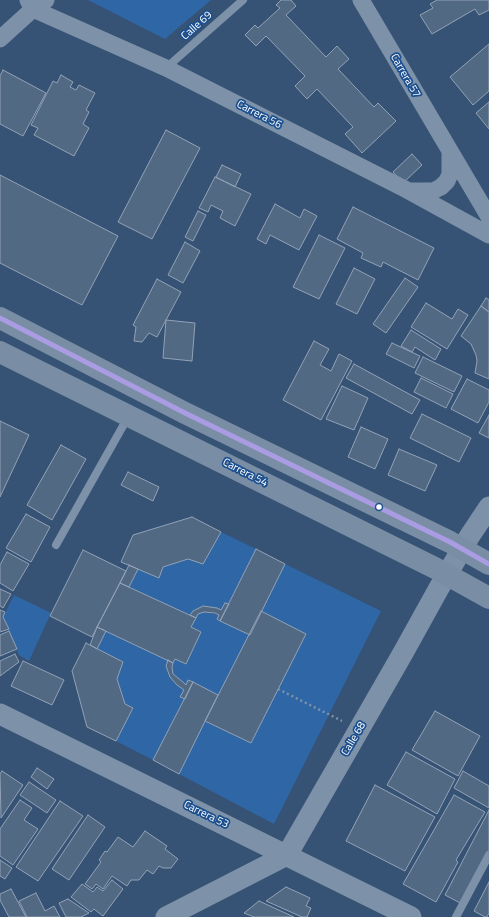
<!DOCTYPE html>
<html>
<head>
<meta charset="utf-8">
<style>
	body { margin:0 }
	canvas { display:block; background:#365274 }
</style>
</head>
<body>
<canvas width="489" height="917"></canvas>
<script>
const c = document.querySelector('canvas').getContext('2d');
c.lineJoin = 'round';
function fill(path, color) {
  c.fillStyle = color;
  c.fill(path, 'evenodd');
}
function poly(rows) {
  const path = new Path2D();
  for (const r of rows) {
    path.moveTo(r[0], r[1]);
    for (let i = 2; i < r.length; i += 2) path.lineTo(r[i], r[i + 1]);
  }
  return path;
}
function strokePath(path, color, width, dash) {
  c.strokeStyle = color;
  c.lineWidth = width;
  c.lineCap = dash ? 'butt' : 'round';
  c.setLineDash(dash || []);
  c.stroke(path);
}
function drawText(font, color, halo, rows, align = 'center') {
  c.font = font + ' "Titillium Web",sans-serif';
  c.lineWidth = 3.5;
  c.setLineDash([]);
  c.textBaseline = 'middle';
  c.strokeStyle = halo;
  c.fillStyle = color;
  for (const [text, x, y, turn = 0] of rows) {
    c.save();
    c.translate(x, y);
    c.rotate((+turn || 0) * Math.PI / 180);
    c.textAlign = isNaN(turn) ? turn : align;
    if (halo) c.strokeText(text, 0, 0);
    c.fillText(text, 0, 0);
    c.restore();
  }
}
fill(poly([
	[88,0,211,0,165,39],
	[221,532,256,549,229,604,225,603,221,610,203,606,193,611,190,615,129,587,138,569,159,578,163,567,188,559,203,564],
	[285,564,381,611,274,824,179,774,205,721,251,743,306,634,261,611],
	[14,595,51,613,29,661,19,655,3,617],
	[204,612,219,615,218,619,250,635,218,695,189,680,186,685,173,674,172,667,175,659,186,664,201,632,191,627,198,614],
	[106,631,168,660,166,666,170,677,177,685,184,690,185,699,153,760,116,741,133,709,125,704,117,679,123,662,97,649]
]), '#2f66a5');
const building = poly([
	[281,0,291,0,296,6,286,15,326,57,337,46,349,59,338,69,374,107,378,103,396,121,362,153,345,134,353,127,317,89,307,99,295,86,305,76,266,36,256,46,245,35,255,25,258,28,280,8,276,5,281,0],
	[437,0,489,0,489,10,479,15,475,9,432,34,420,15,433,8,430,4,437,0],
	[489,44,489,91,473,105,450,77,489,44],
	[3,70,46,93,23,136,0,124,0,76,3,70],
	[61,75,73,82,70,87,76,90,79,85,95,93,86,110,89,112,83,124,89,128,74,156,34,135,38,128,31,125,53,81,57,83,61,75],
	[489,102,489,129,476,113,489,102],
	[166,130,200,148,152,239,118,222,166,130],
	[412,154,422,165,403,183,393,172,412,154],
	[222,165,241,174,235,187,216,177,222,165],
	[0,175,118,236,82,305,0,263,0,175],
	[215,177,251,194,235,226,220,218,223,211,211,205,208,212,199,208,215,177],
	[275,204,300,218,304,209,317,216,299,250,270,235,266,244,257,239,275,204],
	[353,207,434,248,418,280,383,262,381,267,361,258,363,253,337,239,353,207],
	[198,211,206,215,193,241,185,237,198,211],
	[319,235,345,248,319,299,293,287,319,235],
	[185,242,200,251,183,283,168,275,185,242],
	[354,268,375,279,357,314,336,304,354,268],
	[405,278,418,287,386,333,373,324,405,278],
	[157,279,181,292,157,337,149,333,142,342,134,341,136,327,133,325,157,279],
	[486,298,489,300,489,312,481,306,486,298],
	[426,303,452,319,458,309,468,315,447,349,411,327,426,303],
	[481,306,489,312,489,379,475,373,477,361,476,355,471,344,461,336,481,306],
	[166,320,195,323,192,361,163,358,166,320],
	[411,330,441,349,435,360,415,347,412,352,401,346,411,330],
	[314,341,329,349,320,365,331,371,339,354,352,361,321,420,283,400,314,341],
	[392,343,420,356,414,368,386,354,392,343],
	[423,357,462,376,454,392,415,373,423,357],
	[354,364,420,400,412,414,346,378,354,364],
	[421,378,453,394,446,408,414,392,421,378],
	[467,379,489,390,489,402,478,423,451,409,467,379],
	[342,386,368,398,354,430,326,419,342,386],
	[422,414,471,438,459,462,410,438,422,414],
	[489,415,489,438,479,433,489,415],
	[0,421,29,435,0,497,0,421],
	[361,427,388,439,375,469,348,457,361,427],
	[61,445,86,459,52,520,27,505,61,445],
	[399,449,437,465,425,491,388,475,399,449],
	[128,472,159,487,153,501,121,485,128,472],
	[26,514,50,527,31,562,6,548,26,514],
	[192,517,221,532,203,564,188,559,163,567,159,578,121,562,133,535,192,517],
	[256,549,285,564,250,635,220,621,256,549],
	[83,550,126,571,92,637,50,616,83,550],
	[7,552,29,564,13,591,0,583,0,565,7,552],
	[129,565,138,569,129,587,120,583,129,565],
	[120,583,196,618,191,627,201,632,186,664,175,659,173,663,97,627,120,583],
	[0,589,11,594,3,608,0,606,0,589],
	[225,603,229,604,220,621,217,619,219,615,215,613,204,612,198,614,196,618,190,615,193,611,203,606,217,608,221,610,225,603],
	[0,610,5,612,3,617,9,629,0,632,0,610],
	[261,611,306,634,251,743,205,721,261,611],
	[97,627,106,631,97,649,90,645,97,627],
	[9,631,17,649,0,656,0,635,9,631],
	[86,643,123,662,117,679,125,704,133,708,116,741,87,727,72,671,86,643],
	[15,654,19,662,0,676,0,661,15,654],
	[168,660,173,663,172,667,173,674,183,682,186,685,188,680,193,682,185,699,180,697,184,690,177,685,170,677,166,666,168,660],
	[23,661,64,680,52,705,11,686,23,661],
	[193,682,218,695,179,774,153,760,193,682],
	[435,711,480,736,458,776,412,750,435,711],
	[406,752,455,779,437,814,387,785,406,752],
	[37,768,54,779,47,789,31,777,37,768],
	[2,771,23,785,1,818,0,774,2,771],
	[463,771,489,786,489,808,454,788,463,771],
	[29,782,56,800,47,813,20,795,29,782],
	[375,785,435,817,405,871,346,841,375,785],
	[454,795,485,812,456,860,458,862,436,902,403,884,454,795],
	[20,800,32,808,24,820,38,829,13,865,0,856,0,829,20,800],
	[60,801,83,816,38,881,16,867,60,801],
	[489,810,489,852,462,904,445,895,489,810],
	[88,815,105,827,69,880,52,869,88,815],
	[145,831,167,846,165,849,178,859,171,868,163,868,159,866,153,874,147,870,139,880,131,880,127,886,112,876,103,889,96,884,92,889,85,884,101,862,99,860,105,851,107,852,118,837,133,847,145,831],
	[0,860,12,868,5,879,0,876,0,860],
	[112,880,123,889,103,916,94,909,91,912,71,897,82,884,93,892,97,887,103,891,112,880],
	[489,882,489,913,487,917,485,917,474,911,489,882],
	[286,887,310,898,306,906,311,908,307,917,302,917,266,901,286,887],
	[11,889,26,917,9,917,0,900,0,894,11,889],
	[36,893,45,911,54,906,60,917,27,917,19,901,36,893],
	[68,899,89,913,81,917,66,917,59,903,68,899],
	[259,901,294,917,254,917,244,913,259,901]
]);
fill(building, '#526984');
strokePath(building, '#92a2b6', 1);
strokePath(poly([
	[278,689,342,721]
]), '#7d92a8', 2.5, [2, 3]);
strokePath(poly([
	[166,68,243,0],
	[56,545,128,417],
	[456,917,489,855]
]), '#7d92a8', 8);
strokePath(poly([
	[28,0,33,9,166,68,407,190,489,235],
	[361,0,489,217],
	[0,39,33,9,46,0],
	[410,191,433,191,441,187,447,181,450,174,450,152]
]), '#7d92a8', 17);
strokePath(poly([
	[0,714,411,917],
	[166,917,287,855,403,653,439,588,469,537,489,507]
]), '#7d92a8', 21);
strokePath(poly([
	[0,318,185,413,450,542,489,564],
	[0,352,435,568,489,598]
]), '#798da4', 22);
strokePath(poly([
	[0,318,185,413,450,542,489,564]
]), '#aa9ce2', 5);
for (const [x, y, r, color] of [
	[379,507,3.5,"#fff"]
]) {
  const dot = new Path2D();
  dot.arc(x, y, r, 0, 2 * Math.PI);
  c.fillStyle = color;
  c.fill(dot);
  strokePath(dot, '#1b4f8f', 1.5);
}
drawText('11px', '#fff', '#1b4f8f', [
	["Calle 69",197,26,-42],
	["Carrera 57",405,76,60],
	["Carrera 56",259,115,27],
	["Carrera 54",245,473,27],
	["Calle 68",354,739,-60],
	["Carrera 53",206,815,26]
]);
</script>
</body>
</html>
